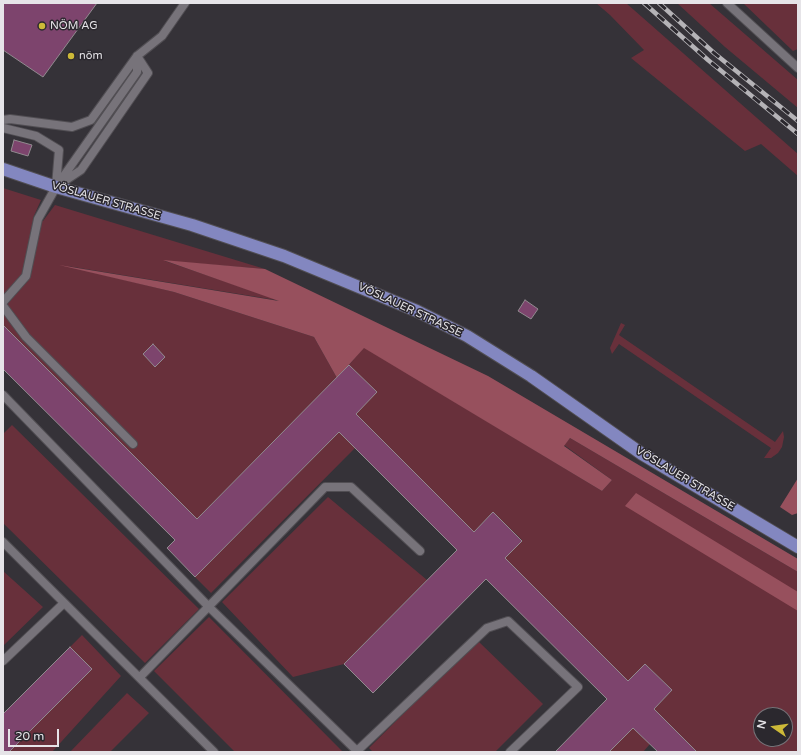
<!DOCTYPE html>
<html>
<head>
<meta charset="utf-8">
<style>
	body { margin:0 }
	#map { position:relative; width:801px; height:755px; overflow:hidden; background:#353238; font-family:"Varela Round",sans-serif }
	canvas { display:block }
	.frame { position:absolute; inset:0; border:4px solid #e6e4e8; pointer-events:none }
	.north { position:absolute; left:753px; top:707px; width:40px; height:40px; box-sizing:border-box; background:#2b282e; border:1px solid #767378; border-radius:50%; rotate:283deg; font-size:11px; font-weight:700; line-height:16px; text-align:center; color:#e6e4e8 }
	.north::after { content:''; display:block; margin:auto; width:14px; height:18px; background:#cdb938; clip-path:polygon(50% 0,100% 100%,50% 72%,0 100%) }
	.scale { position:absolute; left:8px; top:729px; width:51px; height:18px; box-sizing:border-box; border:2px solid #e6e4e8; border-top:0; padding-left:5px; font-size:12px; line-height:14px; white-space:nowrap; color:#e6e4e8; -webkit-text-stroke:3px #2b282e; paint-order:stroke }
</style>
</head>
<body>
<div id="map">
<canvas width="801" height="755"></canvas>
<div class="frame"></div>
<div class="north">N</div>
<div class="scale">20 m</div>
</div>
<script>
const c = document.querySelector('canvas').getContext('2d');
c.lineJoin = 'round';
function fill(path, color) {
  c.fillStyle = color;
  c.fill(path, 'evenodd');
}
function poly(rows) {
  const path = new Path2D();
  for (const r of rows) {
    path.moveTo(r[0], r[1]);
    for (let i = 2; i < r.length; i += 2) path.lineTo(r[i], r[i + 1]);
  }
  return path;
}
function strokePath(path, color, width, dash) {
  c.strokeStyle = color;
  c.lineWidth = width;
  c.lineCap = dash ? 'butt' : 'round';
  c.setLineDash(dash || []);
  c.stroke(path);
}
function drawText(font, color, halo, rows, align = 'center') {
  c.font = font + ' "Varela Round",sans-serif';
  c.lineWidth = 3;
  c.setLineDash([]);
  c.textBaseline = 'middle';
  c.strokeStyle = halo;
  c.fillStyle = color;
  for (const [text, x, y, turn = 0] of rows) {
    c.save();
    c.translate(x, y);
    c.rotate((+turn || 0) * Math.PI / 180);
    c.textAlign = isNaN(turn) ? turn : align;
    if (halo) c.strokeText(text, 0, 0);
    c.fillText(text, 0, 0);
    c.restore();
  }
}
fill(poly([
	[596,3,626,3,798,154,798,176,761,144,745,151,631,58,644,50,610,15],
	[677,3,709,3,798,80,798,108,725,47],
	[743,3,798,3,798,49,793,51],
	[3,188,41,200,33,218,43,221,55,205,265,269,165,261,282,301,67,266,174,292,314,337,337,378,197,519,3,325],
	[621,323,625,325,619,335,775,442,783,431,784,437,782,447,778,453,771,458,764,458,771,448,619,344,612,354,610,348],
	[364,347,602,491,612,480,564,445,570,438,798,572,798,752,697,752,654,709,672,690,645,664,628,681,505,558,522,540,493,512,474,532,356,414,349,365],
	[761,715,785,715,785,739,761,739],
	[12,425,199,609,145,663,3,523,3,434],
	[339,432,355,448,211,593,195,577],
	[328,497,427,580,344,664,293,677,222,602],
	[3,571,43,607,3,646],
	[209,617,343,752,235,752,154,671],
	[82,635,121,676,52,752,9,752,92,669,70,647],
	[477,640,543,704,495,752,373,752,369,748],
	[127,693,149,713,110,752,70,752],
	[633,728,650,744,643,752,609,752]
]), '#68303b');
fill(poly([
	[163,260,265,269,488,376,798,559,798,572,570,438,564,446,612,480,602,491,364,348,337,378,314,337,174,292,59,265,279,301],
	[798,478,798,513,792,515,780,507],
	[636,493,798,592,798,611,625,506]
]), '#97505d');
const building = poly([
	[3,3,97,3,43,77,3,50,3,3],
	[14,140,32,145,28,156,11,151,14,140],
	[525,300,538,309,531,319,518,311,525,300],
	[3,325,197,519,349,365,377,392,356,414,474,532,493,512,522,541,505,558,628,681,645,664,672,690,654,709,697,752,658,752,633,728,609,752,555,752,607,699,486,579,373,693,344,664,457,550,339,432,195,577,167,548,175,540,3,369,3,325],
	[153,344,165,357,155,367,143,354,153,344],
	[70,647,92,669,9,752,3,752,3,714,70,647]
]);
fill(building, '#7d446d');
strokePath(building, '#918a8f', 1);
const lane = poly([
	[727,3,798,68],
	[3,120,10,119,72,127,91,120,137,56,162,36,185,3],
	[3,128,36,136,59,150,56,186],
	[60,184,81,170,148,73,137,56],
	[3,302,26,276,38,219,56,187,137,72,137,56],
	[3,306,26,337,133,444],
	[3,395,209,607,358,752],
	[3,542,214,752],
	[3,661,64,603],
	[140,677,325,487,351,487,420,551],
	[356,752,487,628,508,621,578,687,510,752]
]);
const primary = poly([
	[3,169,56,187,192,225,284,256,417,311,467,336,531,376,642,454,798,547]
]);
strokePath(lane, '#514e53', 10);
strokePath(primary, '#514e53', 14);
strokePath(lane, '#77737a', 8);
strokePath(primary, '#8387c0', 12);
const rail = poly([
	[644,3,708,60,798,134],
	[659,3,714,53,798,121]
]);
strokePath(rail, '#b5b3b7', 4.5);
strokePath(rail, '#2b282e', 3, [9]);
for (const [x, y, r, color] of [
	[42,26,4,"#cdb938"],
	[71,56,4,"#cdb938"]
]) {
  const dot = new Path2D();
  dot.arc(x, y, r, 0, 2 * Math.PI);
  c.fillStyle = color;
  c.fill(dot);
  strokePath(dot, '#2b282e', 1.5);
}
drawText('11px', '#e6e4e8', '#2b282e', [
	["NÖM AG",50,26],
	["nöm",79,56]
], 'left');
drawText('11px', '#e6e4e8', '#2b282e', [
	["VÖSLAUER STRASSE",106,201,16],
	["VÖSLAUER STRASSE",410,310,25],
	["VÖSLAUER STRASSE",685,479,31]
]);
</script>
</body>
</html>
